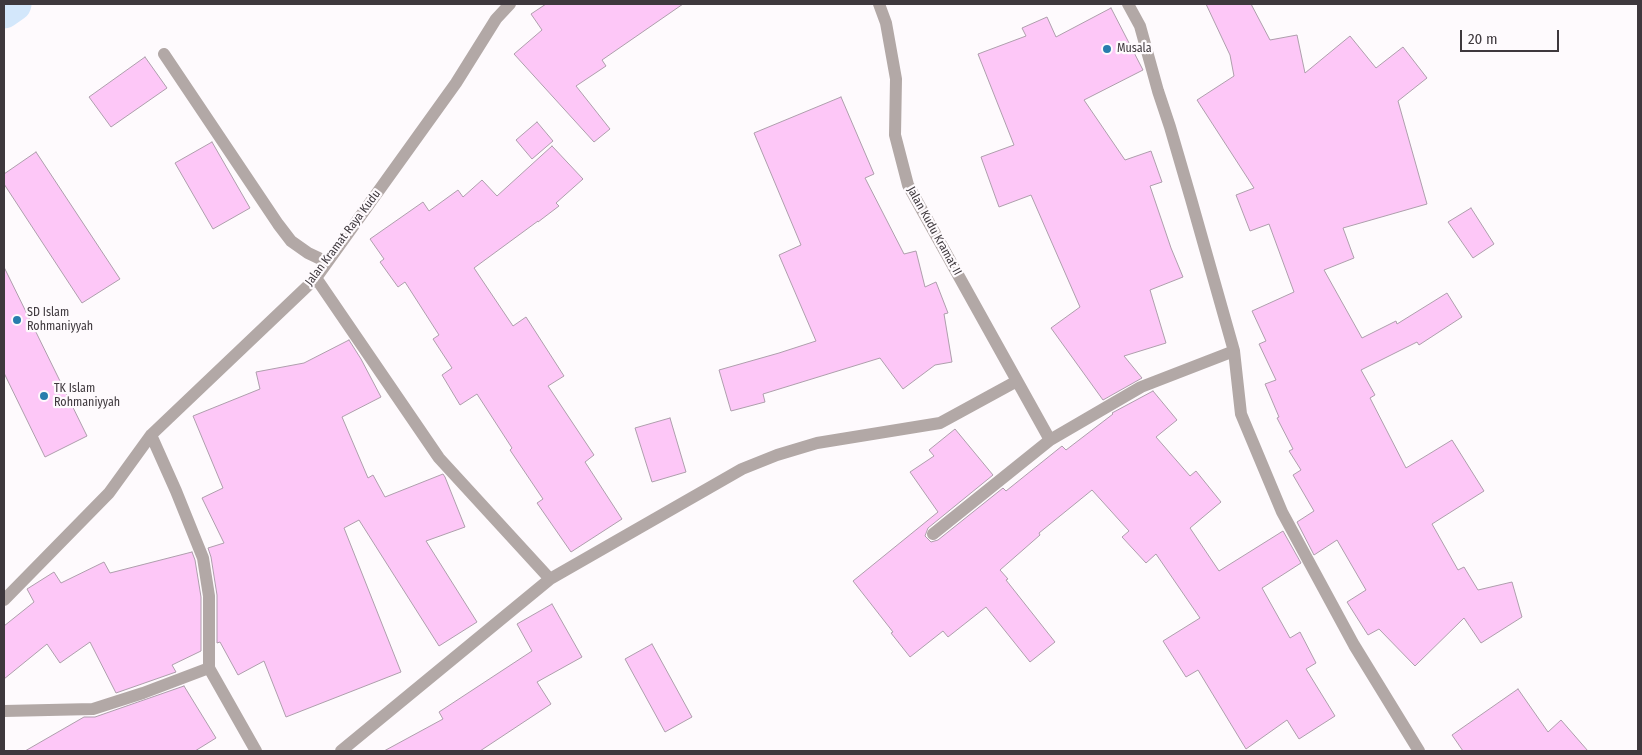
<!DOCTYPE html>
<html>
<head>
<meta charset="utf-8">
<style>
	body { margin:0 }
	#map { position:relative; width:1642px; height:755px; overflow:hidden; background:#fefafd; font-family:"Fira Sans Condensed",sans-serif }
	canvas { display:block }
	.frame { position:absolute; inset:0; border:5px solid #3e383d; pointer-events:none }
	.scale { position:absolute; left:1460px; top:30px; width:99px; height:22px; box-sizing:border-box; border:2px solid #3e383d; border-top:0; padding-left:6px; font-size:15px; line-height:18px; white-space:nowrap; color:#3e383d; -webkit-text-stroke:4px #fefafd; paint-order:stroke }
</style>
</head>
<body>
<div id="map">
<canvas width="1642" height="755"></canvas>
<div class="frame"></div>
<div class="scale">20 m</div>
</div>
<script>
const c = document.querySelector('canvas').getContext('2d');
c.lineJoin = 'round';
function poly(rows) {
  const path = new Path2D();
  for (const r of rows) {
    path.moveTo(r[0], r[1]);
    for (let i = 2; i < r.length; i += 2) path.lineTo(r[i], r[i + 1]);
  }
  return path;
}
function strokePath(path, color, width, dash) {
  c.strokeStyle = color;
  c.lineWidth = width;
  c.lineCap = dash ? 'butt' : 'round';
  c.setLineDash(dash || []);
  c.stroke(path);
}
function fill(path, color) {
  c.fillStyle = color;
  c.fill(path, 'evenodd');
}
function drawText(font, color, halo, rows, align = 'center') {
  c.font = font + ' "Fira Sans Condensed",sans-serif';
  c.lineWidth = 4.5;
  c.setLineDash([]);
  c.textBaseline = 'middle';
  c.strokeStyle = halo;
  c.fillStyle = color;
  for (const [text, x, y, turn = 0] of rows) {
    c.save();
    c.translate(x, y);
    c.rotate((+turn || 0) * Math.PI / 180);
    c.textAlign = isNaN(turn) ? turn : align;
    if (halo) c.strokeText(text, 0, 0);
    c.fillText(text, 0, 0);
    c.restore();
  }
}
strokePath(poly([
	[4,11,14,4]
]), '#d3e7fb', 35);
const building = poly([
	[546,4,683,4,602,60,606,66,576,86,610,129,594,142,514,54,542,30,531,14,546,4],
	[1206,4,1251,4,1270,40,1297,35,1305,73,1350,36,1376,68,1403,47,1427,78,1398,101,1427,204,1343,228,1354,258,1324,270,1362,338,1396,321,1397,324,1447,293,1462,317,1419,345,1417,342,1361,370,1375,395,1370,398,1406,468,1452,440,1484,491,1432,524,1458,570,1464,567,1478,590,1512,582,1522,617,1481,643,1464,618,1415,666,1379,629,1368,635,1347,602,1366,590,1337,540,1314,555,1297,522,1314,511,1293,475,1301,470,1289,451,1293,449,1277,418,1279,417,1265,384,1276,380,1259,344,1266,341,1252,311,1294,292,1269,224,1250,231,1236,195,1254,188,1197,100,1234,76,1230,55,1206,4],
	[1111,8,1143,70,1084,100,1125,160,1151,151,1162,182,1150,186,1171,248,1183,277,1150,290,1166,343,1124,356,1142,378,1103,400,1051,328,1080,307,1031,195,999,207,981,157,1014,145,978,54,1026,36,1022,28,1047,17,1056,37,1111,8],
	[145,57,167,88,111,127,89,97,145,57],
	[841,97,874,174,865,178,904,254,916,251,925,287,936,282,948,313,944,314,952,362,935,365,903,389,880,358,763,394,765,402,731,411,719,370,779,353,816,341,779,255,801,245,754,133,841,97],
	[537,122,553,141,532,159,516,140,537,122],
	[212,142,250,208,213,229,175,163,212,142],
	[552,146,583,179,556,203,559,206,538,222,538,221,474,268,513,326,526,317,564,376,548,386,594,455,585,462,622,519,571,552,537,503,543,499,510,450,512,448,477,394,460,405,442,375,452,368,433,339,439,335,405,282,398,287,380,262,384,259,370,239,423,202,429,211,458,190,463,197,482,180,497,196,552,146],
	[36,152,120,279,82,303,4,184,4,174,36,152],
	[1471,208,1494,244,1473,258,1448,222,1471,208],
	[4,267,87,436,45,457,4,373,4,267],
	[349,340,361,359,381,397,342,417,368,478,373,475,385,497,443,474,445,477,465,527,426,541,477,622,439,646,359,520,344,528,401,672,286,717,264,661,238,675,220,642,217,643,217,595,211,557,208,548,224,543,202,498,223,488,193,416,260,389,256,372,304,363,349,340],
	[1153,391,1177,420,1156,437,1190,476,1196,471,1221,502,1190,528,1219,571,1283,531,1301,563,1262,588,1290,638,1300,632,1316,663,1306,669,1335,716,1299,739,1287,720,1246,749,1198,670,1186,677,1163,641,1200,618,1156,554,1146,563,1122,537,1129,531,1092,490,1039,533,1040,535,1000,570,1008,579,1006,580,1055,642,1030,662,986,607,948,637,943,631,910,657,891,633,893,632,853,581,938,512,910,472,934,456,929,450,955,429,993,475,928,528,925,536,931,542,938,540,1003,488,1006,491,1062,446,1066,450,1113,414,1112,413,1153,391],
	[670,418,686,472,652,482,635,428,670,418],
	[192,552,195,560,201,597,201,651,172,665,176,672,116,693,90,642,60,663,47,644,4,679,4,626,34,602,27,589,54,572,61,583,104,562,110,573,192,552],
	[552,604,582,657,537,682,551,704,480,751,384,751,443,719,439,712,532,651,517,624,552,604],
	[652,644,692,717,665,732,625,659,652,644],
	[184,686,216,738,195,751,25,751,84,717,95,717,184,686],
	[1518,689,1548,732,1561,720,1588,751,1463,751,1452,735,1518,689]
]);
fill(building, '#fdc7f7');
strokePath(building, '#ae9eac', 1);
strokePath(poly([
	[879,4,886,23,896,79,895,135,908,185,1050,440],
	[1128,4,1140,26,1158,91,1170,127,1191,199,1234,351,1241,414,1282,512,1354,645,1419,751],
	[164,54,278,224,291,241,308,253,327,262],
	[316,278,439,458,550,579],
	[151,435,176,491,203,558,209,596,209,668],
	[933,534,1050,440,1141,387,1234,351],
	[4,600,109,493,151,435,316,278,456,83,496,19,510,4],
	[4,711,93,709,143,693,209,668,256,751],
	[341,751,550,579,742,469,777,455,817,443,940,423,1017,381]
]), '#b2a8a6', 12);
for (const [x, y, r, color] of [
	[1107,49,5,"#297dad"],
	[17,320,5,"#297dad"],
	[44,396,5,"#297dad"]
]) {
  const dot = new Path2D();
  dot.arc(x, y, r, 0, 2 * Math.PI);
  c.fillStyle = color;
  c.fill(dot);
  strokePath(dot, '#fefafd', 2);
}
drawText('12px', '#3e383d', '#fefafd', [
	["Musala",1117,49],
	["SD Islam",27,313],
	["Rohmaniyyah",27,327],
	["TK Islam",54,389],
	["Rohmaniyyah",54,403]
], 'left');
drawText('12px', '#3e383d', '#fefafd', [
	["Jalan Kudu Kramat II",934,231,61],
	["Jalan Kramat Raya Kudu",343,238,-53]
]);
</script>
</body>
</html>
